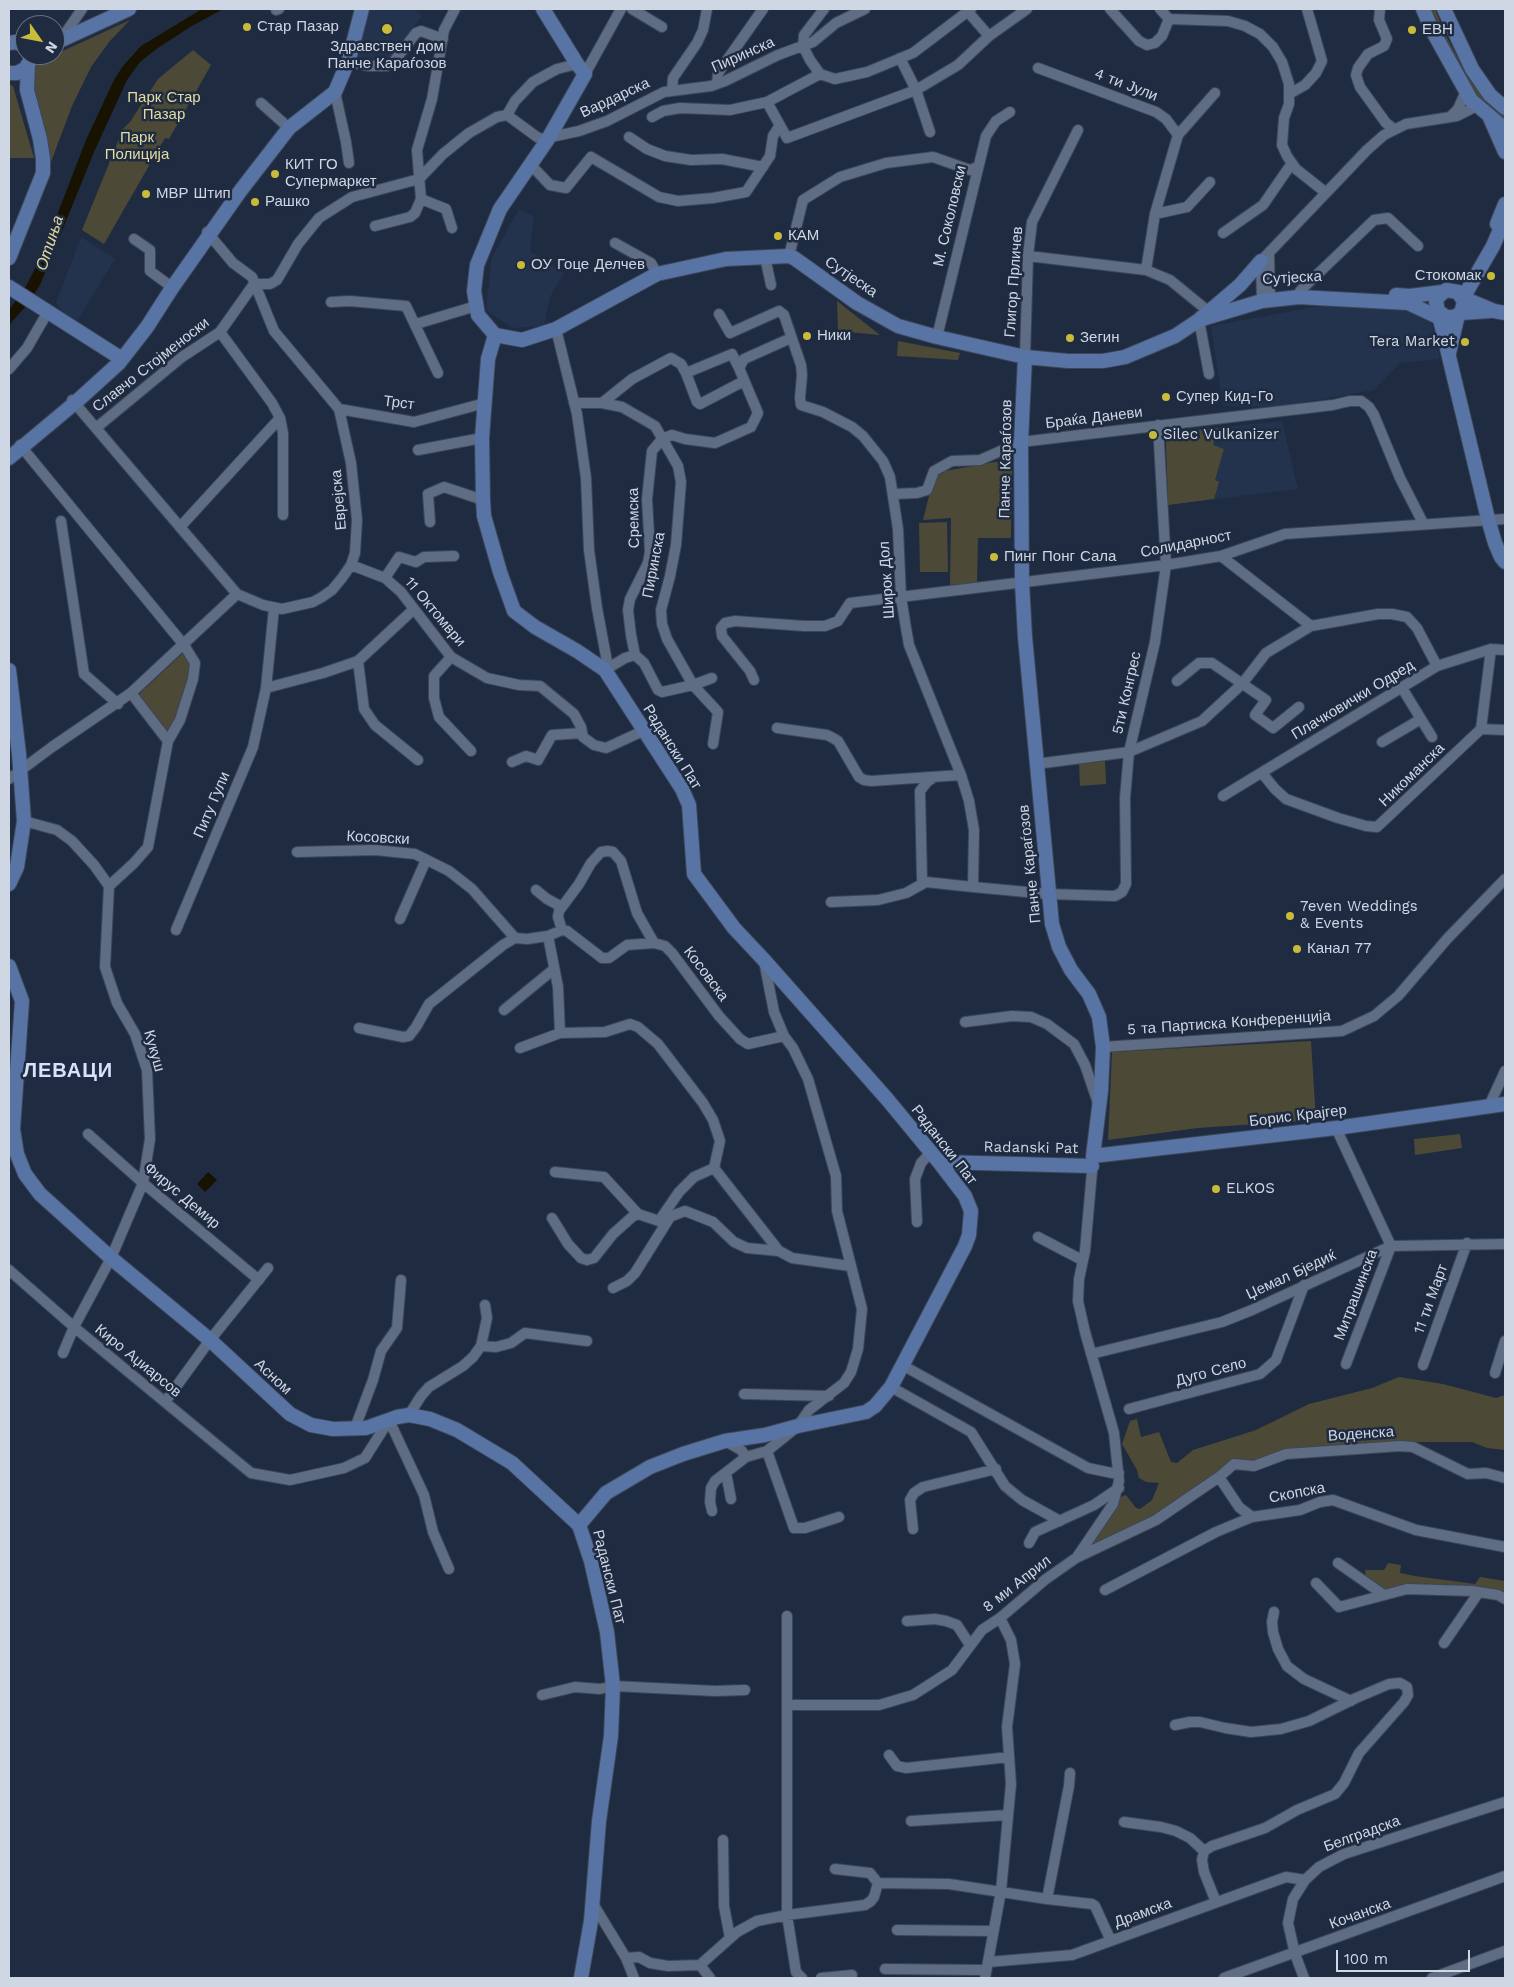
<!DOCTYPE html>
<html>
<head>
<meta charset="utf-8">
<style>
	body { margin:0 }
	#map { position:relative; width:1514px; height:1987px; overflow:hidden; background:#1f2b40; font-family:"Work Sans",sans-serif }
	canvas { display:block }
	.frame { position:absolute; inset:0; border:10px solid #cfd7e5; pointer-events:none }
	.north { position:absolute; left:15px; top:15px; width:50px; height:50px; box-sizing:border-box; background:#1f2b40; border:1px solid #657082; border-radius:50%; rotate:123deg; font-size:14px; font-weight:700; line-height:20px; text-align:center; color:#cfd7e5 }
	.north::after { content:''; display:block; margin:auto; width:18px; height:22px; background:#c9bb3a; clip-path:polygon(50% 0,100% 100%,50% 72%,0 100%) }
	.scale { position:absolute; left:1336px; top:1950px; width:134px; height:22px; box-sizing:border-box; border:2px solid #cfd7e5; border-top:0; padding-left:6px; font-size:15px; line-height:18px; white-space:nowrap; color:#cfd7e5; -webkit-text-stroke:4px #1f2b40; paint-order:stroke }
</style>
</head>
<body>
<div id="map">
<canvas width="1514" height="1987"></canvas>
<div class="frame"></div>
<div class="north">N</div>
<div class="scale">100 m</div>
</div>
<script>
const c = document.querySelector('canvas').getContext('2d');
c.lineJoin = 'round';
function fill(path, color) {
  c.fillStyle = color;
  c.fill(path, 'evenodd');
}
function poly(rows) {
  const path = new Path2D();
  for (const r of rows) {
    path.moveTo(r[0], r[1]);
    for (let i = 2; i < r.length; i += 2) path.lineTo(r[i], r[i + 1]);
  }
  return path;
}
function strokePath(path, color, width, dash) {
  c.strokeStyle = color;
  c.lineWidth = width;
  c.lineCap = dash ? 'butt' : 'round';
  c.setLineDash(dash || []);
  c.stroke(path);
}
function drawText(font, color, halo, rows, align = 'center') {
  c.font = font + ' "Work Sans",sans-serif';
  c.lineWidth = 5;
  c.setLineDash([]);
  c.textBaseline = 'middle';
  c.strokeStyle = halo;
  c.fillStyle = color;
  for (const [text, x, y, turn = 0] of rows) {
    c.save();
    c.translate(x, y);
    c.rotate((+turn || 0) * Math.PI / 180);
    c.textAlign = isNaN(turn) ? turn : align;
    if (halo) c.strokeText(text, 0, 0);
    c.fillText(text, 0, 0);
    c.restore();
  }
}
fill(poly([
	[367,9,413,9,422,16,392,58,382,61,368,62,353,58],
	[519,209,534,216,530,251,564,273,550,297,544,326,512,328,486,310,492,257],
	[81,237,115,259,77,321,63,312,56,303],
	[1319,306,1393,308,1408,311,1432,324,1440,359,1400,363,1374,390,1277,407,1223,406,1211,326],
	[1282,421,1298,489,1168,505,1166,441,1169,436,1175,432]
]), '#23324d');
fill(poly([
	[1429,9,1435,9,1445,34,1461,64,1483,96,1505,115,1505,122,1480,101,1457,67],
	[130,20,109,42,91,67,72,106,51,162,28,67],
	[193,50,211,65,169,139,165,138,104,244,82,230,123,129,130,122,158,79],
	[9,84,13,86,34,158,9,158],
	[837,301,880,335,838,331],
	[898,341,960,353,958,360,897,356],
	[1218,428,1213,445,1224,449,1215,480,1219,482,1214,499,1168,505,1166,441,1169,436,1175,432],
	[1012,459,1011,538,978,538,977,583,950,586,951,518,923,520,933,480,945,471],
	[947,522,948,572,920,572,919,523],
	[183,653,191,666,191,669,177,718,171,729,167,732,138,697,140,693],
	[1105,760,1106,784,1080,786,1079,763],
	[1311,1041,1316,1120,1198,1128,1108,1140,1112,1052],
	[1460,1134,1462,1148,1415,1155,1414,1139],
	[1399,1377,1443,1384,1496,1398,1505,1395,1505,1450,1487,1448,1472,1442,1407,1442,1284,1451,1251,1462,1237,1461,1167,1508,1128,1532,1093,1546,1094,1540,1102,1530,1120,1497,1126,1495,1136,1508,1140,1509,1152,1500,1159,1483,1146,1482,1139,1478,1137,1470,1122,1444,1130,1421,1137,1419,1141,1437,1159,1432,1171,1462,1177,1463,1193,1450,1256,1430,1309,1404,1372,1388],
	[1388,1563,1401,1565,1400,1573,1415,1576,1475,1584,1480,1577,1505,1581,1505,1594,1383,1591,1366,1580,1365,1570,1384,1570]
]), '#4c4a36');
fill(poly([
	[202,9,223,9,190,27,155,50,140,62,127,80,94,152,40,285,26,306,9,325,9,310,25,288,40,259,86,140,114,80,123,66,141,46],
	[208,1172,217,1180,205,1192,197,1184]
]), '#171300');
const street = poly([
	[632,9,662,27],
	[824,9,804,35,803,46,810,60,820,74,835,79,867,72,913,53,971,9],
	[1110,9,1139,41,1147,45,1155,43,1162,36,1169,19],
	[1160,9,1169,19,1228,21,1245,26,1260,34,1273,47,1282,62,1289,84,1289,104,1284,118,1282,145,1287,156,1296,169,1325,192],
	[1380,9,1379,20,1387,39,1384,46,1368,54,1358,68,1356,75,1360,87,1386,123,1394,129],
	[276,10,279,9],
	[968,12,989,36],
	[60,41,82,9],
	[900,58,916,90,930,132],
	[348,62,369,66,386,66,392,64,416,33,421,31,443,39],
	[1038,68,1156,112,1166,119,1178,135,1155,214,1146,270],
	[585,74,621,9],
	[717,84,718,73,763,9],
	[672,91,673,78,697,43,703,30,707,9],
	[335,92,346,142,349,163],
	[1289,94,1305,85,1316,73,1322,61,1307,9],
	[767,102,787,138,916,90,958,65,989,36,1027,9],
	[261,103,289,128],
	[507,115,515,101,533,82,557,69,577,64],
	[1451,116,1458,109,1466,91],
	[652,117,663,111,680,108,730,110,767,102,820,74],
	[1178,135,1215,93],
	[629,137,647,149,665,156,691,160,722,159,763,167],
	[530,164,550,185,566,188,591,157,659,197,678,201,713,198,746,192,770,156,773,136,780,125],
	[421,199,446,209,452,228],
	[1155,214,1187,207,1210,182],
	[375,226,410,217,415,213,421,199,417,150,432,99,444,30,455,9],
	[1223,233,1263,205,1292,163],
	[134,239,150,250,150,271,169,285],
	[615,243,651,263,657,274],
	[1269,253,1270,301],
	[789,256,803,200,840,177,886,163,933,157,970,170,977,167],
	[1028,256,1146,270,1170,280,1208,311],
	[765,257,771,285],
	[254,284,270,284,277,280,298,244,319,218,352,197,419,179,443,154,469,133,497,117,507,115,537,137,542,139,579,131,607,121,664,92,711,86,725,81,778,55,813,42,836,23,865,9],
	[1300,291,1374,220,1388,218,1418,246],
	[1262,301,1261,261,1367,150,1384,135,1406,124,1457,116,1477,106],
	[331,302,350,301,406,306,438,373],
	[719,314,730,333,779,311,784,315,801,365,802,375,800,398,801,405,823,412,852,427,863,436,883,461,890,477,898,529,901,597,906,628,909,645,961,775,969,801,974,830,973,887,1048,894,1115,896,1122,892,1126,884,1125,798,1129,752,1155,642,1166,565,1158,425],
	[1200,316,1199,320,1209,374],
	[416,324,476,306],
	[556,329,577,414,586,478,589,550,597,608,608,667],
	[220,332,272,403,280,418,283,433,283,515],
	[937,337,986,136,996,121,1010,112],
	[1025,357,1028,256,1032,222,1078,130],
	[739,368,732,354,686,373,697,402,700,404,744,381],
	[9,369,27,348,46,315],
	[72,400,237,594,263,605,282,609,313,602,322,597,332,590,342,578,351,565,355,553,357,520,351,463,339,409,274,331,252,277,233,263,207,232],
	[574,403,602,403,622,407,655,426,678,466,681,482,676,545,670,576,661,610,662,624,667,639,693,685,718,712,713,744],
	[602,403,632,379,671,358,681,364,686,373],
	[339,409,414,422,485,403],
	[96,428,182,357,220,332,254,284],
	[20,445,184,645,195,663,193,679,180,720,168,741,148,847,134,863,109,886],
	[418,450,482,438],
	[894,494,917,493,927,490,934,471,952,461,980,460,1021,442,1333,405,1350,401,1361,401,1369,407,1374,415,1400,478,1423,523],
	[61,521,84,674,118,704],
	[430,522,428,494,444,487,483,500],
	[181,526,280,418],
	[1221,556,1311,626],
	[351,565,385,578,401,592,451,657,487,678,519,685,540,686,574,714,581,727,583,737,594,745,606,748,643,731],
	[385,578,399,557,416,562,424,557,454,556],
	[635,655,631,635,628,610,630,599,648,563,650,552,647,499,652,451,662,439,672,435,685,439,715,443,751,427,758,413,739,368,744,359,791,338],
	[451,657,434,676,434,698,439,717,471,751],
	[358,661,364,709,375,725,418,760],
	[605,670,625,658,635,655,644,663,658,690,662,692,693,685,712,678],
	[754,680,750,671,722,636,721,628,725,623,735,621,804,626,825,626,838,621,850,603,1166,565,1221,556,1285,534,1505,519],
	[1177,681,1199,663,1212,663,1266,700,1255,715,1273,728,1299,707],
	[266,688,323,673,358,661,414,609],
	[1402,688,1432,737],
	[131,693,168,741],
	[777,728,827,735,833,738,838,741,859,777,864,780,871,781,961,775],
	[1481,729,1505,730],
	[1382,742,1421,719],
	[512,762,526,756,538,760,552,735,582,733],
	[1036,764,1129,752,1202,721,1242,684,1266,653,1311,626,1378,614,1392,614,1407,617,1417,628,1437,666],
	[1262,773,1275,789,1286,799,1338,818,1366,826,1377,827,1481,729,1491,649],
	[934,777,927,782,920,791,922,879,926,882,973,887],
	[9,779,52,747,131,693,237,594],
	[1223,796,1437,666,1491,649,1505,650],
	[24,821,57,830,72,841,94,865,109,886,105,967,117,1003,135,1034,147,1070,150,1139,143,1183,111,1258,74,1327,63,1353],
	[297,852,375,850,415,854,449,871,472,889,515,938],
	[536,890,547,899,562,907],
	[831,902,878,900,906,893,926,882],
	[400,919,426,860],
	[176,930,253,747,266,688,274,608],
	[562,930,558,917,559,911,579,884,591,863,601,852,608,851,613,852,621,861,637,913,654,943],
	[548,936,558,987,560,1033],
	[504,1010,554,969],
	[965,1022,1012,1016,1031,1017,1047,1024,1074,1044,1085,1065,1098,1103],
	[359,1028,403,1037,409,1036,416,1027,429,1004,503,945,515,938,527,939,548,936,562,930,567,931,602,958,609,958,627,945,654,943,665,946,672,953,719,1016,740,1039,748,1044,784,1036],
	[1103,1047,1342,1031,1374,1016,1398,996,1447,939,1505,879],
	[520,1048,560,1033,605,1032,630,1024,638,1027,658,1044,703,1103,713,1120,720,1141,714,1168,694,1177,679,1192,659,1221],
	[1489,1106,1505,1071],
	[1336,1128,1391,1246,1346,1364],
	[88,1134,143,1183,259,1280],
	[714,1168,779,1251,792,1258,850,1266],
	[555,1172,604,1177,638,1214],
	[552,1218,568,1244,581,1258,587,1260,594,1258,613,1234,632,1217,638,1214,659,1221,685,1211,713,1222,734,1242,747,1248,779,1251],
	[917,1222,915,1179,921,1163,930,1153],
	[1038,1237,1082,1260],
	[9,1270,74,1327,251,1473,290,1480,344,1468,365,1458,389,1420],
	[613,1288,627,1281,635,1273,670,1217],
	[481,1346,496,1347,511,1343,525,1333,587,1341],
	[1091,1354,1222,1322,1252,1310,1391,1246,1505,1244],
	[902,1365,1088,1468,1112,1473,1119,1473],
	[1423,1365,1467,1243],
	[1495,1373,1505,1341],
	[891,1387,971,1432,1005,1486,1022,1500,1060,1521],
	[744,1394,829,1396],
	[165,1402,210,1340,268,1268],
	[1129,1409,1260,1374,1276,1360,1304,1285],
	[409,1415,421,1396,429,1387,463,1366,473,1357,481,1346,487,1318,485,1305],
	[389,1420,424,1495,433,1532,449,1569],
	[355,1428,373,1380,381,1351,397,1328,401,1280],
	[725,1441,741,1450,746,1457],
	[767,1451,794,1528,805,1528,839,1517],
	[726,1473,731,1499],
	[1219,1477,1234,1464,1254,1466,1286,1454,1400,1446,1413,1447,1468,1474,1486,1473,1505,1478],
	[712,1511,710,1502,711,1488,715,1481,746,1457,767,1451,798,1426,809,1410,844,1383,851,1372,858,1349,862,1309,837,1211,836,1176,808,1079,793,1048,784,1036,774,1012,764,961],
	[913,1529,910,1500,914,1493,923,1487,996,1469],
	[1029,1543,1035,1532,1094,1505,1119,1488],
	[1077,1557,1113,1504,1119,1481,1114,1433,1085,1332,1078,1301,1079,1279,1085,1251,1093,1160],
	[1338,1563,1384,1595],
	[1316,1583,1339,1607,1407,1589,1472,1591,1498,1595,1505,1599],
	[1105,1590,1216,1532,1252,1517,1300,1510,1320,1502,1333,1500,1416,1530,1505,1547],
	[1274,1612,1272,1622,1273,1632,1278,1649,1287,1666,1304,1679,1351,1701],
	[787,1616,787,1915,796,1972,802,1978],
	[907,1621,935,1619,946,1621,957,1625,970,1645],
	[1444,1643,1479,1592],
	[542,1695,575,1687,600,1689,613,1686,715,1691,745,1690],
	[787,1705,879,1705,913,1695,952,1670,982,1630,1000,1618,1046,1579,1076,1558,1156,1520,1219,1477,1239,1507,1252,1517],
	[1175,1725,1190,1722,1200,1722,1225,1728,1251,1732,1281,1729,1309,1721,1356,1698,1389,1684,1400,1683,1407,1687,1408,1695,1404,1702,1359,1753,1344,1783,1335,1794,1297,1810,1265,1828,1212,1846,1204,1851,1202,1860,1204,1872,1216,1902],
	[889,1755,897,1766,906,1768,1009,1757],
	[911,1821,1008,1815],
	[1124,1822,1161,1827,1176,1831,1190,1838,1204,1851],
	[723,1840,724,1906,730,1938],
	[835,1869,870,1873,878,1883,949,1884,1047,1899,1092,1904,1095,1906,1111,1941],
	[1047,1899,1069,1786,1070,1773],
	[592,1902,626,1958,634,1978],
	[897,1930,993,1931],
	[626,1958,639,1957,650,1963,668,1966,700,1965,710,1978],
	[988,1962,1072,1955,1286,1877,1305,1880],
	[700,1965,737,1932,757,1921,787,1915,865,1905,871,1901,874,1897,878,1883],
	[885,1969,986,1970],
	[821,1978,852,1975],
	[985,1978,1001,1891,1011,1784,1007,1727,1015,1664,1011,1640,1000,1618],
	[1224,1978,1505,1876],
	[1304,1978,1295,1954,1288,1923,1293,1899,1305,1880,1319,1867,1344,1854,1505,1802],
	[1432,1978,1505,1951]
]);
const secondary = poly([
	[543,9,577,64,585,74,548,139,500,209,477,265,474,291,478,315,495,335,522,340,556,329,657,274,726,259,789,256,794,258,857,303,898,326,937,337,1025,357,1068,361,1103,361,1125,357,1175,336,1199,320,1240,285,1261,261],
	[1423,9,1432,30,1471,100,1505,129],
	[1444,9,1472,69,1490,95,1505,108],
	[9,43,16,42,25,46],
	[55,43,129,9],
	[9,73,17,73,25,69,30,61,30,55],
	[1490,118,1505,152],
	[1505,218,1493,246,1463,298,1494,311,1505,313],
	[1497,224,1505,204],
	[9,258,43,173,43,159,40,139,27,90,28,65],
	[9,287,122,359],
	[1396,295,1410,296,1442,292],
	[1438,311,1488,519,1495,543,1501,557,1505,562],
	[1461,313,1464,302,1458,292,1446,290,1438,297,1436,302,1438,311,1446,317,1454,317,1461,313,1490,311],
	[1202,319,1262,301,1299,297,1408,303,1440,318],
	[495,335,488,359,482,438,483,500,484,516,500,572,514,611,535,627,577,651,605,670,682,789,689,805,694,874,734,928,764,960,887,1099,939,1162,965,1196,971,1211,969,1235,965,1246,891,1387,875,1406,866,1412,798,1426,765,1435,725,1441,683,1454,650,1467,606,1493,579,1525],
	[1449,353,1458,315],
	[1025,357,1021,442,1022,582,1025,637,1052,924,1059,947,1071,970,1089,994,1099,1017,1103,1047,1101,1091,1093,1156,1336,1128,1505,1104],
	[9,458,76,402,119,363,147,327,172,288,241,190,289,128,335,92,349,59,362,9],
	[9,670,19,754,24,821,17,867,9,884],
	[9,966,22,1001,13,1129,17,1154,25,1174,40,1194,111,1258,210,1340,290,1414,311,1425,333,1429,366,1428,397,1417,409,1415,430,1419,457,1430,512,1463,579,1525,591,1561,607,1632,613,1686,611,1736,599,1821,591,1921,581,1978],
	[939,1162,1092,1166]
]);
strokePath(street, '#3c4658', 12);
strokePath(secondary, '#3c4658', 16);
strokePath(street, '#5e6c84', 10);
strokePath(secondary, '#5874a4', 14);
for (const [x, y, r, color] of [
	[247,27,5,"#c9bb3a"],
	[387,29,6,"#c9bb3a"],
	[1412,30,5,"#c9bb3a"],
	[275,174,5,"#c9bb3a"],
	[146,194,5,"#c9bb3a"],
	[255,202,5,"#c9bb3a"],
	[778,236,5,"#c9bb3a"],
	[521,265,5,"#c9bb3a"],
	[1491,276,5,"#c9bb3a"],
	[807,336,5,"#c9bb3a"],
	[1070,338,5,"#c9bb3a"],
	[1465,342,5,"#c9bb3a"],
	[1166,397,5,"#c9bb3a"],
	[1153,435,5,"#c9bb3a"],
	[994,557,5,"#c9bb3a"],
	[1290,916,5,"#c9bb3a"],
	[1297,949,5,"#c9bb3a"],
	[1216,1189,5,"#c9bb3a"]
]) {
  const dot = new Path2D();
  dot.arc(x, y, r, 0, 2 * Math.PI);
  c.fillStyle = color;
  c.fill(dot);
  strokePath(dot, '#1f2b40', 2);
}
drawText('15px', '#cfd7e5', '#1f2b40', [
	["Стар Пазар",257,27],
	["ЕВН",1422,30],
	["Здравствен дом",387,47,"center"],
	["Панче Караѓозов",387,64,"center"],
	["КИТ ГО",285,165],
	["Супермаркет",285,182],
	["МВР Штип",156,194],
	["Рашко",265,202],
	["КАМ",788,236],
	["ОУ Гоце Делчев",531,265],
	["Стокомак",1481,276,"right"],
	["Ники",817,336],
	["Зегин",1080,338],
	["Tera Market",1455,342,"right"],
	["Супер Кид-Го",1176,397],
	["Silec Vulkanizer",1163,435],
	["Пинг Понг Сала",1004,557],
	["7even Weddings",1300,907],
	["& Events",1300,924],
	["Канал 77",1307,949],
	["ELKOS",1226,1189]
], 'left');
drawText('15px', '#cfd7e5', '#1f2b40', [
	["Пиринска",743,55,-24],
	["4 ти Јули",1126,85,21],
	["Вардарска",615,98,-25],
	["М. Соколовски",950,216,-77],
	["Сутјеска",851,277,34],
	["Сутјеска",1292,278,-3],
	["Глигор Прличев",1014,282,-86],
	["Славчо Стојменоски",151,365,-38],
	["Трст",399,403,7],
	["Браќа Даневи",1094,418,-7],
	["Панче Караѓозов",1006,459,-89],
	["Еврејска",339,500,-95],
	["Сремска",634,518,-91],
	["Солидарност",1186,544,-11],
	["Пиринска",654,565,-79],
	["Широк Дол",887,580,-94],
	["11 Октомври",435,612,50],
	["5ти Конгрес",1127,693,-77],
	["Плачковички Одред",1353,700,-31],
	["Радански Пат",672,747,58],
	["Никоманска",1412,775,-44],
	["Питу Гули",212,805,-67],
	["Косовски",378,838,3],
	["Панче Караѓозов",1030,864,-96],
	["Косовска",706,974,53],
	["5 та Партиска Конференција",1229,1023,-4],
	["Кукуш",154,1051,74],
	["Борис Крајгер",1298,1116,-7],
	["Радански Пат",944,1145,52],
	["Radanski Pat",1031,1148,1],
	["Фирус Демир",182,1196,40],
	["Џемал Бједиќ",1291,1275,-25],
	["Митрашинска",1356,1295,-69],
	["11 ти Март",1431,1299,-70],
	["Киро Аџиарсов",138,1361,39],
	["Дуго Село",1211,1372,-15],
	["Асном",273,1377,43],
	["Воденска",1361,1434,-4],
	["Скопска",1297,1493,-11],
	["Радански Пат",609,1577,76],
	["8 ми Април",1017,1584,-38],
	["Белградска",1362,1834,-20],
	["Драмска",1143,1913,-20],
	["Кочанска",1360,1914,-20]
]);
drawText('15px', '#e3dda2', '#1f2b40', [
	["Парк Стар",164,98],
	["Пазар",164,115],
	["Парк",137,138],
	["Полиција",137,155]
]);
drawText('italic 16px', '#e0da9f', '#1f2b40', [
	["Отиња",50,243,-72]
]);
c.letterSpacing = '1px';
drawText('bold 20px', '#d6e3fa', '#1f2b40', [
	["ЛЕВАЦИ",68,1071]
]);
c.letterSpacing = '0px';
</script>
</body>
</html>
